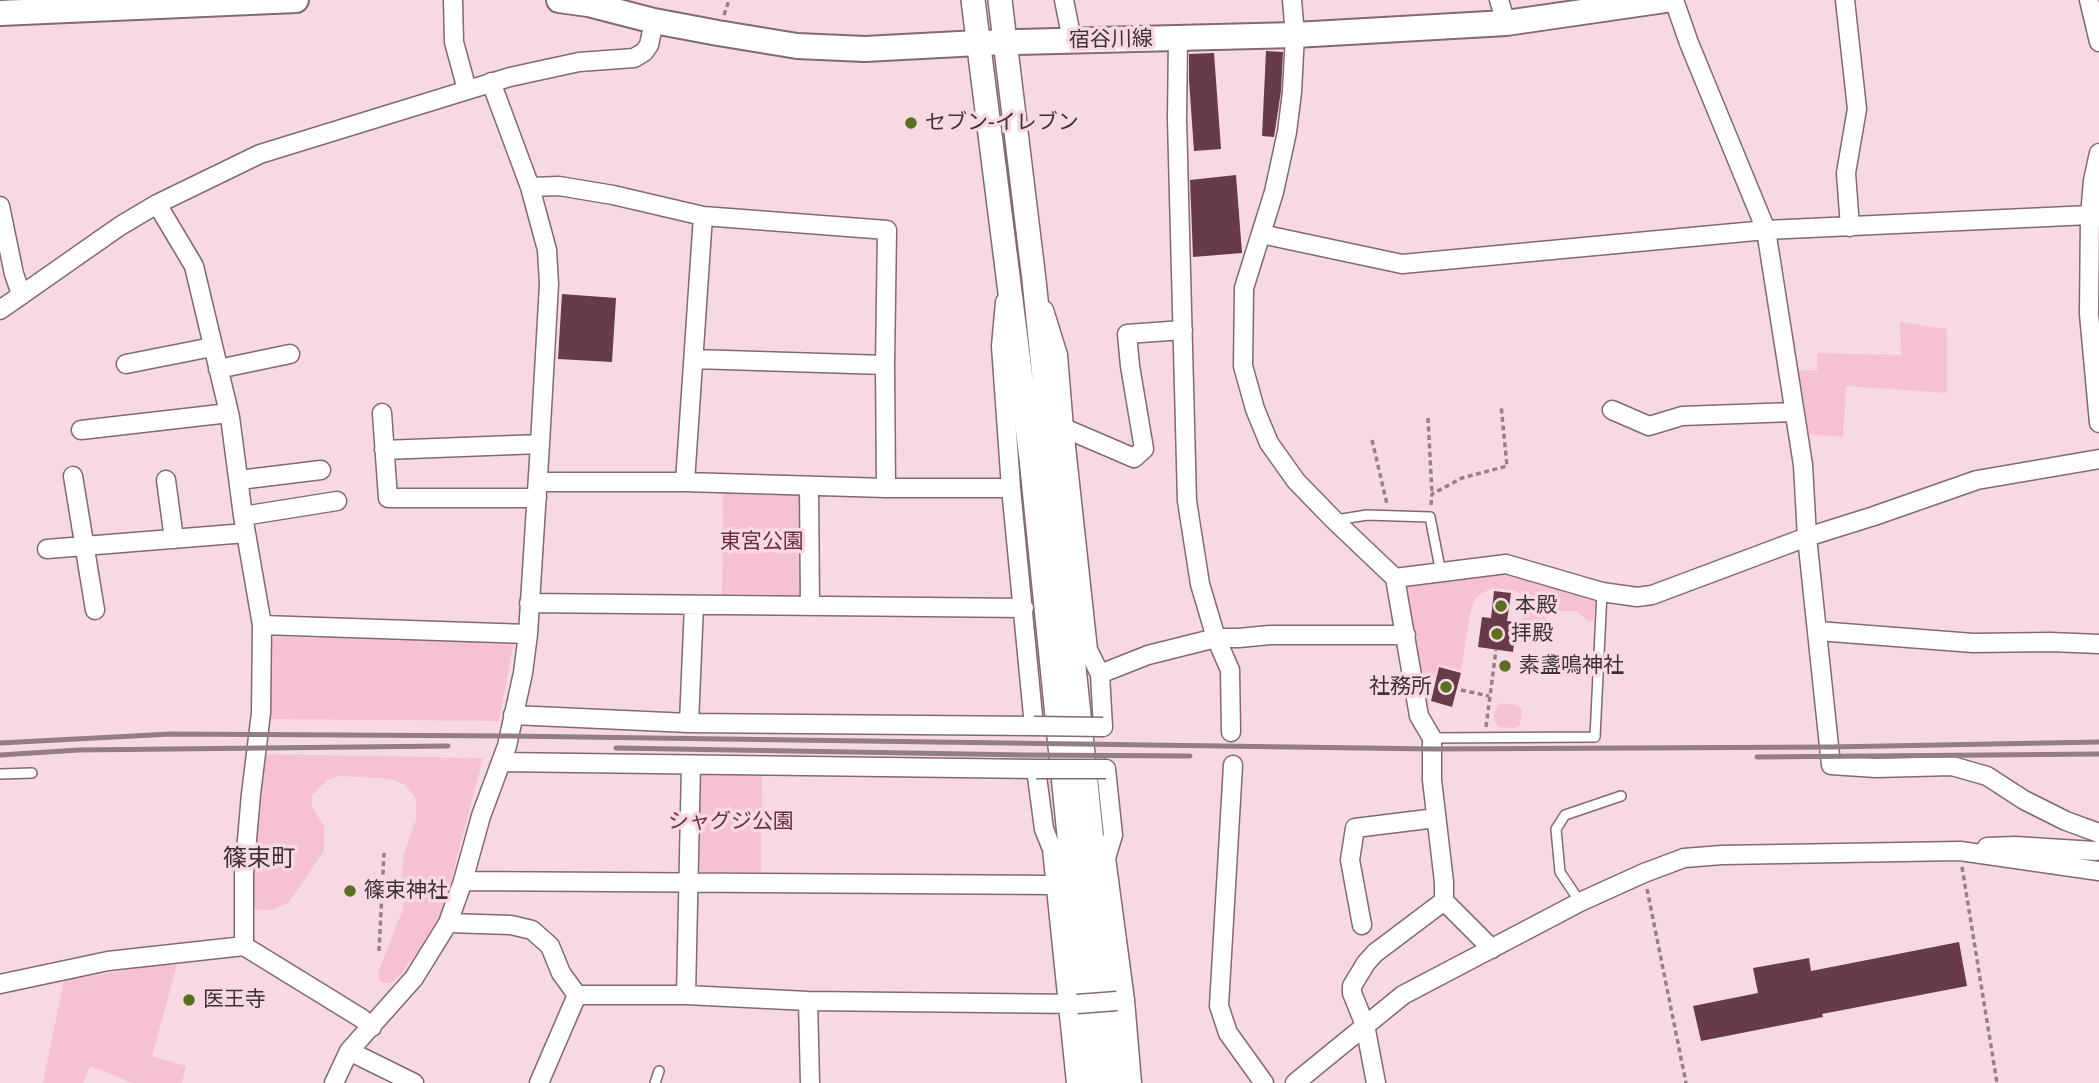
<!DOCTYPE html>
<html>
<head>
<meta charset="utf-8">
<style>
	body { margin:0 }
	canvas { display:block; background:#f7d9e2 }
</style>
</head>
<body>
<canvas width="2099" height="1083"></canvas>
<script>
const c = document.querySelector('canvas').getContext('2d');
c.lineJoin = 'round';
function fill(path, color) {
  c.fillStyle = color;
  c.fill(path, 'evenodd');
}
function poly(rows) {
  const path = new Path2D();
  for (const r of rows) {
    path.moveTo(r[0], r[1]);
    for (let i = 2; i < r.length; i += 2) path.lineTo(r[i], r[i + 1]);
  }
  return path;
}
function strokePath(path, color, width, dash) {
  c.strokeStyle = color;
  c.lineWidth = width;
  c.lineCap = dash ? 'butt' : 'round';
  c.setLineDash(dash || []);
  c.stroke(path);
}
function drawText(font, color, halo, rows, align = 'center') {
  c.font = font + ' "Open Sans","Noto Sans JP",sans-serif';
  c.lineWidth = 7;
  c.setLineDash([]);
  c.textBaseline = 'middle';
  c.strokeStyle = halo;
  c.fillStyle = color;
  for (const [text, x, y, turn = 0] of rows) {
    c.save();
    c.translate(x, y);
    c.rotate((+turn || 0) * Math.PI / 180);
    c.textAlign = isNaN(turn) ? turn : align;
    if (halo) c.strokeText(text, 0, 0);
    c.fillText(text, 0, 0);
    c.restore();
  }
}
fill(poly([
	[1900,322,1947,329,1947,393,1846,386,1843,437,1807,434,1798,370,1817,371,1818,353,1901,355],
	[723,490,801,491,801,595,722,594],
	[1508,570,1592,595,1595,600,1594,620,1589,622,1576,611,1562,611,1550,615,1544,621,1541,631,1532,631,1523,626,1522,620,1526,605,1523,596,1516,591,1493,588,1482,593,1475,599,1470,614,1461,670,1438,664,1429,701,1428,727,1404,584],
	[267,637,514,641,499,721,266,719],
	[1501,703,1518,705,1522,711,1520,725,1516,728,1499,727,1495,722,1494,716,1497,706],
	[261,754,483,758,445,904,437,926,402,973,392,983,383,983,379,980,379,970,403,909,402,873,404,853,416,820,416,799,405,785,391,779,340,776,328,780,312,795,312,807,324,826,324,851,289,902,273,910,259,910,252,906,248,877],
	[700,772,762,773,761,872,699,872],
	[164,964,177,965,152,1056,186,1066,182,1083,133,1083,90,1066,83,1083,43,1083,64,980]
]), '#f6c2d2');
fill(poly([
	[1266,51,1283,52,1281,91,1274,137,1262,136],
	[1214,53,1221,149,1194,151,1189,80,1189,54],
	[1236,175,1242,253,1193,257,1190,180],
	[562,294,616,298,612,362,558,359],
	[1494,591,1511,593,1507,621,1517,622,1513,652,1478,647,1482,617,1491,618],
	[1439,667,1461,673,1452,707,1431,701],
	[1959,942,1967,986,1822,1014,1823,1017,1701,1041,1693,1006,1758,993,1753,968,1809,958,1811,971]
]), '#683b4a');
const service = poly([
	[1336,520,1367,515,1430,517,1441,573],
	[1432,738,1595,737,1602,592],
	[0,774,32,773],
	[1580,902,1560,872,1556,829,1565,815,1621,796],
	[655,1083,659,1071]
]);
const minor = poly([
	[453,0,454,42,467,90],
	[1064,0,1072,40],
	[1292,0,1295,35,1292,92,1287,132,1274,192,1244,288,1243,366,1255,409,1269,443,1296,481,1335,521,1395,578,1419,716,1432,738,1432,780,1444,882,1444,901,1375,953,1366,963,1352,986,1352,993,1365,1025,1376,1083],
	[1499,0,1506,23],
	[1674,0,1689,43,1766,230,1803,465,1807,537,1831,765,1876,768,1952,766,1987,776,2024,800,2066,821,2099,833],
	[1845,0,1857,109,1846,173,1850,227],
	[2089,0,2099,42],
	[1178,38,1177,119,1187,501,1200,584,1216,638,1230,670,1231,732],
	[2099,153,2093,181,2090,215,2089,314,2099,423],
	[530,187,559,186,613,195,703,216],
	[157,204,194,266,230,417,243,516,262,625,261,713,251,794,244,874,244,946],
	[0,206,14,274,21,294],
	[1261,234,1402,264,1766,230,2090,215,2099,217],
	[0,310,120,226,157,204,260,154,510,77,579,62,634,58,644,52,649,45,654,21],
	[1044,310,1058,355,1064,428,1088,650,1100,674,1103,727],
	[694,359,885,365],
	[126,364,212,347],
	[218,369,290,354],
	[1612,410,1649,426,1682,416,1793,412],
	[382,413,388,498,537,498],
	[1064,428,1134,458,1144,449,1130,366,1127,334,1183,330],
	[81,430,229,413],
	[384,450,540,444],
	[73,476,95,610],
	[166,480,174,539],
	[239,480,321,470],
	[538,482,685,482,886,488,1011,488],
	[685,482,703,216,887,230,885,365,886,488],
	[809,486,810,606],
	[243,516,337,501],
	[47,549,246,533],
	[1395,578,1506,564,1602,592,1637,597,1652,595,1807,537,1874,516,1977,480,2099,459],
	[529,603,1024,608],
	[262,625,528,634],
	[1818,631,1973,643,2050,642,2099,644],
	[1100,674,1148,655,1216,638,1239,638,1270,635,1406,635],
	[513,715,689,723,694,605],
	[689,723,1034,726,1011,488,1001,346,1005,302],
	[501,762,1036,769,1044,829,1052,849,1076,1083],
	[1233,765,1219,1006,1228,1033,1264,1083],
	[1106,769,1113,835,1106,858,1125,1000,1132,1083],
	[1987,847,2015,846,2095,851,2099,850],
	[463,881,1055,885],
	[1444,901,1492,949],
	[448,923,511,925,532,930,550,946,561,973,577,995],
	[1362,925,1350,860,1355,828,1436,818],
	[0,984,108,961,244,946,361,1018,372,1027],
	[577,995,686,995,808,1001,1077,1004],
	[686,995,691,765],
	[808,1001,810,1083],
	[349,1051,414,1083],
	[334,1083,349,1051,414,978,448,923,463,881,481,816,507,746,523,673,528,634,540,444,549,284,547,250,530,187,491,82],
	[539,1083,577,995],
	[1295,1083,1403,995,1580,902,1644,873,1684,858,1722,855,1960,851,2099,871]
]);
const tertiary = poly([
	[973,0,1031,458,1094,1083],
	[1000,0,1034,280,1117,1083]
]);
const secondary = poly([
	[559,0,588,4,654,21,718,33,797,46,865,49,978,43,1295,35,1506,23,1665,0],
	[0,13,296,0]
]);
strokePath(service, '#836971', 12);
strokePath(minor, '#836971', 21);
strokePath(tertiary, '#836971', 26);
strokePath(secondary, '#836971', 28);
strokePath(poly([
	[724,15,729,0],
	[1428,418,1432,494],
	[1372,440,1387,504],
	[1431,505,1432,494,1462,478,1507,466,1501,405],
	[1461,690,1489,696],
	[1486,727,1496,650],
	[1962,867,1997,1083],
	[1647,889,1686,1083],
	[379,951,384,853]
]), '#958187', 3.5, [5, 3.5]);
strokePath(service, '#fff', 9);
strokePath(minor, '#fff', 18);
strokePath(tertiary, '#fff', 23);
strokePath(secondary, '#fff', 24);
strokePath(poly([
	[0,743,171,734,509,736,1433,749,1830,747,2099,742],
	[616,748,1025,755,1190,756],
	[0,755,79,750,448,746],
	[1757,757,2099,754]
]), '#937e85', 5);
const minorBridge = poly([
	[1034,726,1103,727],
	[1036,769,1106,769],
	[1077,1004,1117,1001]
]);
strokePath(minorBridge, '#836971', 21, []);
strokePath(minorBridge, '#fff', 18);
for (const [x, y, r, color] of [
	[911,123,7,"#5a6f1f"],
	[1501,606,7,"#5a6f1f"],
	[1497,634,7,"#5a6f1f"],
	[1505,666,7,"#5a6f1f"],
	[1446,687,7,"#5a6f1f"],
	[350,891,7,"#5a6f1f"],
	[189,1000,7,"#5a6f1f"]
]) {
  const dot = new Path2D();
  dot.arc(x, y, r, 0, 2 * Math.PI);
  c.fillStyle = color;
  c.fill(dot);
  strokePath(dot, '#f7d9e2', 2.5);
}
drawText('21px', '#3d3135', '#f7d9e2', [
	["宿谷川線",1111,40,-1]
]);
drawText('21px', '#3d3135', '#f7d9e2', [
	["セブン-イレブン",925,123],
	["本殿",1515,606],
	["拝殿",1511,634],
	["素盞鳴神社",1519,666],
	["社務所",1432,687,"right"],
	["篠束神社",364,891],
	["医王寺",203,1000]
], 'left');
drawText('21px', '#6d2c45', '#f7d9e2', [
	["東宮公園",762,542],
	["シャグジ公園",731,822]
]);
drawText('24px', '#3d3135', '#f7d9e2', [
	["篠束町",259,859]
]);
</script>
</body>
</html>
